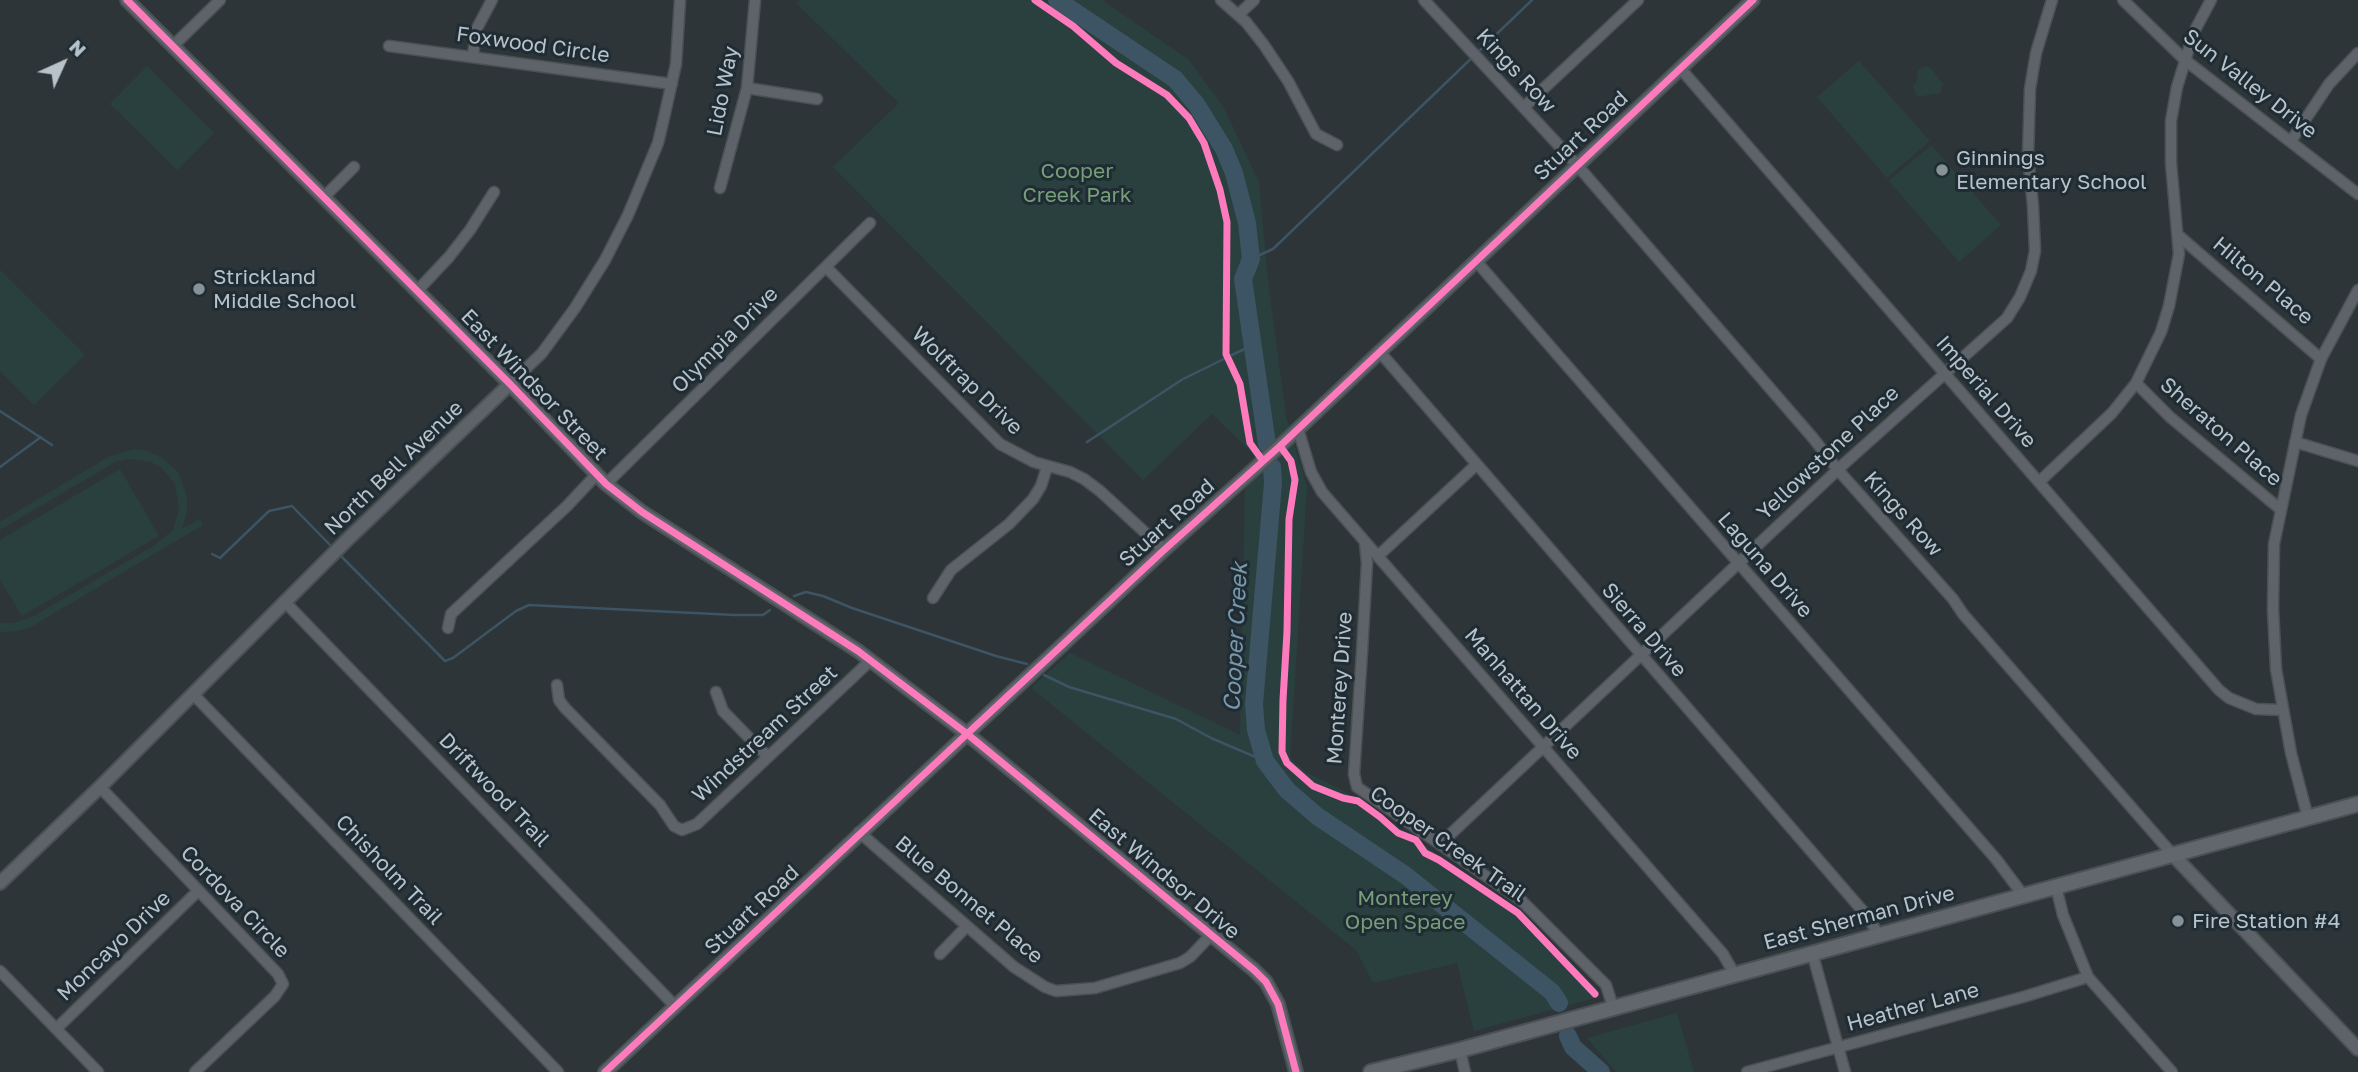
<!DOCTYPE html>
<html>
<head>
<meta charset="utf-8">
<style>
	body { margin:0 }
	#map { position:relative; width:2358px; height:1072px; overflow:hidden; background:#2d3539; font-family:"Golos Text",sans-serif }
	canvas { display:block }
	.north { position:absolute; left:28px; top:28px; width:70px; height:70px; -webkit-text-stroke:5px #1f2c34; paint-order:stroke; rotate:45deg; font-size:19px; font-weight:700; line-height:28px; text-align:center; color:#b7c2ca }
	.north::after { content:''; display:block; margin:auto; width:24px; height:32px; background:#b7c2ca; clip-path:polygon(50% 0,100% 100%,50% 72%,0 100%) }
</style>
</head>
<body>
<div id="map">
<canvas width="2358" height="1072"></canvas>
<div class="north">N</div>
</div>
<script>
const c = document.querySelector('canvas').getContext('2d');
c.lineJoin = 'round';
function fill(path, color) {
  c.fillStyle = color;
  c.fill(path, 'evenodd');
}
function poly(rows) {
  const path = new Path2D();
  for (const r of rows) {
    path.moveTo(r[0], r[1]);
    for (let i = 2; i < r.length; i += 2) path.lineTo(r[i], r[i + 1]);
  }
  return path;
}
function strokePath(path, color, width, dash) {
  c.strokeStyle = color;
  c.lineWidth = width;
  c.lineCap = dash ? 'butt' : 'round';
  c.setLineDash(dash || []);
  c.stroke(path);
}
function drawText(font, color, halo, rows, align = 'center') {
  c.font = font + ' "Golos Text",sans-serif';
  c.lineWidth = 6;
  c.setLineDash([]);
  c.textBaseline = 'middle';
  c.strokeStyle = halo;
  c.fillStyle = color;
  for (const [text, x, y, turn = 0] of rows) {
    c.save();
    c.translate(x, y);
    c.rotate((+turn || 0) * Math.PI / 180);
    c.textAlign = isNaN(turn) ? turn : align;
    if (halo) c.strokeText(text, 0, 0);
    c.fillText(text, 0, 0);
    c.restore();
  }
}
fill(poly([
	[800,0,1102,0,1189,60,1223,106,1259,182,1268,281,1286,416,1307,487,1290,758,1306,772,1342,790,1516,907,1596,988,1599,997,1474,1031,1457,963,1373,983,1356,950,1031,688,1070,653,1240,735,1245,487,1254,455,1212,414,1143,480,833,167,899,103,796,3],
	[1859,61,1930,141,1887,178,1817,97],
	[147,66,214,133,177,170,110,104],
	[1926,66,1931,68,1943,84,1940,93,1917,97,1913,86,1917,81,1918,70],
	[1931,145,2001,225,1959,262,1889,181],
	[0,270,85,355,34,405,0,371],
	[135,449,145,450,163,458,178,472,187,496,187,512,182,529,200,519,203,525,29,628,18,631,0,632,0,623,14,623,34,616,155,545,173,530,179,509,175,484,161,467,151,462,129,459,115,462,0,530,0,522,110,456],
	[120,469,159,536,22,616,0,580,0,540],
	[1677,1013,1694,1072,1616,1072,1587,1038]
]), '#2a403e');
strokePath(poly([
	[1251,259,1273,249,1532,0],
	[1232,355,1251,346],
	[0,411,52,445],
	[1087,442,1183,379,1224,359],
	[0,467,41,437],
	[338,553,445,661,453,658,516,611,529,605,735,615,763,615,770,610],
	[212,554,220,558,269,511,292,506,333,548],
	[794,596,806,592,823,596,852,608,996,656,1027,664],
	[1044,675,1069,687,1176,719,1211,738,1265,761]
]), '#3c5463', 2.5);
strokePath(poly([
	[1057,0,1175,79,1196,104,1224,149,1234,173,1247,223,1251,259,1243,279,1267,444],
	[1272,467,1273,483,1254,704,1256,730,1265,761,1287,790,1317,816,1405,875,1552,992,1559,1003],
	[1568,1036,1573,1047,1601,1072]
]), '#3c5463', 18);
const minor = poly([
	[1221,0,1246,22,1264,45,1288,81,1316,134,1337,145],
	[1424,0,1577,165,1813,438,1838,470,1953,599,1963,614,2173,855],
	[2123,0,2185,60,2358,194],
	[1238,15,1254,0],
	[173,46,220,0],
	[389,46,672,84],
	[473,56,476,30,492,0],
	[1680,68,2219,690,2229,698,2256,709,2282,710],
	[747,88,817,99],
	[1524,107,1638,0],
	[2291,141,2329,84,2358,53],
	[720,188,747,88,755,0],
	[324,197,354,167],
	[2178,235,2321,359],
	[1476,261,1996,859,2023,895],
	[826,267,1000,444,1034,462,1070,472,1084,479,1100,491,1164,550],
	[417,291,449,257,470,230,494,192],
	[1379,351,1868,917,1878,934],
	[2136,383,2170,417,2280,509],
	[510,384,542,353,575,308,605,260,628,215,658,143,663,122,676,64,680,0],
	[1298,429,1311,472,1322,492,1723,954,1735,975],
	[2295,442,2358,461],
	[2039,482,2112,413,2136,383,2161,332,2169,306,2179,254,2171,163,2171,121,2177,87,2194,32,2211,0],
	[606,484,870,223],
	[1365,543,1367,563,1362,652,1354,774,1357,787,1522,901,1606,985,1613,1007],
	[1378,556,1476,465],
	[933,598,951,570,1009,524,1033,499,1041,486,1047,467],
	[284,601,675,1006],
	[448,628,451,614,567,506,596,475],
	[557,685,559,700,565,708,660,805,674,826,682,830,697,824,871,660],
	[716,692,723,711,768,757],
	[193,694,558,1072],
	[100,787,278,974,283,984,275,996,195,1072],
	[2308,818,2291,753,2276,669,2273,609,2274,544,2301,415,2321,359,2358,290],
	[859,832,1014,967,1045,987,1056,991,1095,988,1180,963,1190,957,1211,935],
	[1440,844,1846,462,2007,318,2020,297,2031,271,2035,251,2033,206,2028,156,2030,89,2036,53,2052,0],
	[2056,887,2063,915,2088,977,2172,1072],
	[1812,952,1845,1072],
	[940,954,967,926],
	[0,971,98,1072],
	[57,1028,198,891],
	[1460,1050,1465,1072],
	[1747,1072,2023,997,2088,977]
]);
const tertiary = poly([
	[127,0,510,384,606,484,642,512,858,651,966,733,1254,970,1266,982,1278,1004,1296,1072],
	[2173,855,2358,1049],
	[0,883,100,787,348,539,510,384],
	[605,1072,1164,550,1280,446,1753,0]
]);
const secondary = poly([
	[1371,1072,1460,1050,2358,804]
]);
strokePath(minor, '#4a5054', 13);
strokePath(tertiary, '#4a5054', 16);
strokePath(secondary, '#4a5054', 18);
strokePath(minor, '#5d6368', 10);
strokePath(tertiary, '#5d6368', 12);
strokePath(secondary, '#61676c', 14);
strokePath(poly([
	[127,0,510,384,606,484,642,512,858,651,966,733,1254,970,1266,982,1278,1004,1296,1072],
	[1035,0,1073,26,1116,63,1167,95,1189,118,1204,143,1220,190,1227,222,1226,354,1240,384,1250,443,1263,461],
	[1280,446,1291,461,1295,480,1289,519,1287,632,1283,700,1282,752,1287,763,1313,786,1343,798,1358,801,1380,817,1398,833,1416,840,1425,853,1439,860,1518,913,1595,994],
	[605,1072,1164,550,1280,446,1753,0]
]), '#fd7abc', 7);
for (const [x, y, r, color] of [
	[1942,170,7,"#879197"],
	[199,289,7,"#879197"],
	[2178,921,7,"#879197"]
]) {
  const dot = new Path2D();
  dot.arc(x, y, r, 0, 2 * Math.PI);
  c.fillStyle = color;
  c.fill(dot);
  strokePath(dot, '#1f2c34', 2.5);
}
drawText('21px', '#b7c2ca', '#1f2c34', [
	["Foxwood Circle",533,45,8],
	["Kings Row",1516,71,47],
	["Sun Valley Drive",2250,84,38],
	["Lido Way",723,91,-79],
	["Stuart Road",1581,136,-43],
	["Hilton Place",2263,281,40],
	["Olympia Drive",725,340,-45],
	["Wolftrap Drive",967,381,44],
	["East Windsor Street",534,385,46],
	["Imperial Drive",1986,392,49],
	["Sheraton Place",2221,432,41],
	["Yellowstone Place",1828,453,-43],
	["North Bell Avenue",394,468,-44],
	["Kings Row",1903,514,48],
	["Stuart Road",1167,523,-42],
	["Laguna Drive",1765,565,49],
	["Sierra Drive",1644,630,49],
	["Monterey Drive",1340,688,-86],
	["Manhattan Drive",1523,694,49],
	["Windstream Street",765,734,-43],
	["Driftwood Trail",494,790,46],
	["Cooper Creek Trail",1448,844,35],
	["Chisholm Trail",389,870,46],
	["East Windsor Drive",1164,874,40],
	["Blue Bonnet Place",969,900,40],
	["Cordova Circle",235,902,46],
	["Stuart Road",752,910,-43],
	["East Sherman Drive",1859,918,-15],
	["Moncayo Drive",114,946,-44],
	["Heather Lane",1913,1007,-15]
]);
drawText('21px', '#b7c2ca', '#1f2c34', [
	["Ginnings",1956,158],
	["Elementary School",1956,182],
	["Strickland",213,277],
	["Middle School",213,301],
	["Fire Station #4",2192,921]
], 'left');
drawText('21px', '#769e77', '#1f2c34', [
	["Cooper",1077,171],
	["Creek Park",1077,195],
	["Monterey",1405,898],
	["Open Space",1405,922]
]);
drawText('italic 23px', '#7998ab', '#1f2c34', [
	["Cooper Creek",1236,637,-87]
]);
</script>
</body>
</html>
